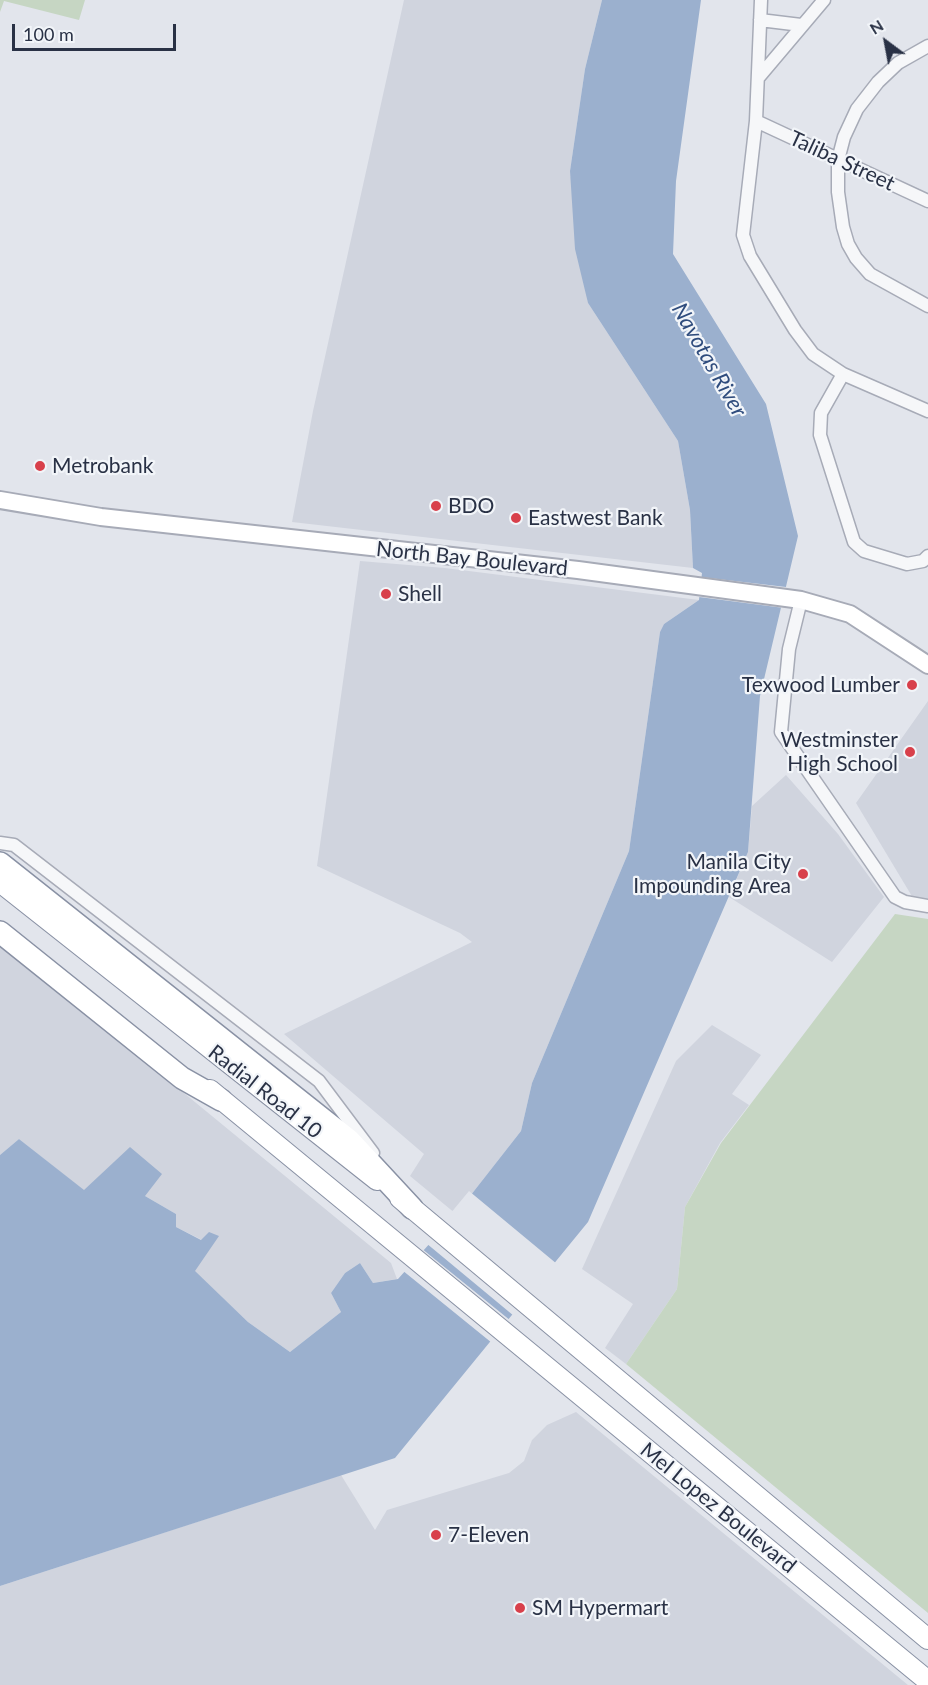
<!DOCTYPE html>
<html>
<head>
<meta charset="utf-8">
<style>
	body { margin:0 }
	#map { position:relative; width:928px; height:1685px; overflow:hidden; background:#e2e5ec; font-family:Lato,sans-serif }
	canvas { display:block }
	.north { position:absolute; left:856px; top:12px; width:60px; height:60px; -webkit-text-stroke:4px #f2f5f9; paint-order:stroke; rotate:328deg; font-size:16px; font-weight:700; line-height:24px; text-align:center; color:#293145 }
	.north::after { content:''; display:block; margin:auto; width:21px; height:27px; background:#293145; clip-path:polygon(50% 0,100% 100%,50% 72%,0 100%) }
	.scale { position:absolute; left:12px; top:24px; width:164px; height:27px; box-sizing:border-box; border:3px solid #293145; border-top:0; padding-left:8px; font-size:18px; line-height:21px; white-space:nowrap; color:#293145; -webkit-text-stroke:4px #f2f5f9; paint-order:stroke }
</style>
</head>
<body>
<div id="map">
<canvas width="928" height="1685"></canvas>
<div class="north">N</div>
<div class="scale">100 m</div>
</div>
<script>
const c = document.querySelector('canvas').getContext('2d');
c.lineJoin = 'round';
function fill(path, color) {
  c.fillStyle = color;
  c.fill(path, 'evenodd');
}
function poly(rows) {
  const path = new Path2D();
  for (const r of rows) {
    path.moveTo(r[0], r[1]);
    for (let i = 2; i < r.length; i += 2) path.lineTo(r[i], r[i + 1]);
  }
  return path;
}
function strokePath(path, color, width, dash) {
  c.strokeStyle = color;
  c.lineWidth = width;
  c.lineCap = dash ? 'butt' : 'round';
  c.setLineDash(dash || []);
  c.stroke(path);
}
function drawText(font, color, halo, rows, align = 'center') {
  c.font = font + ' Lato,sans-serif';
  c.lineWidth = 4.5;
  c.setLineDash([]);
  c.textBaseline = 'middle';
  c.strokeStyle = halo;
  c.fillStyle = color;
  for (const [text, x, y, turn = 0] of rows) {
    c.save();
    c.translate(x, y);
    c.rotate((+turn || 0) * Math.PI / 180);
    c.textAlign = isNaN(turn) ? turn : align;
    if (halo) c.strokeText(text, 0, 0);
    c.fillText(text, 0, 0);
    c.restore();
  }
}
fill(poly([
	[404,0,602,0,585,69,570,171,588,303,678,441,690,510,693,568,292,522,313,411],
	[360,561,445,568,699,600,664,624,660,632,629,851,532,1083,521,1131,456,1214,410,1176,424,1154,284,1034,472,942,460,933,317,866],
	[928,701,928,901,913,898,856,803],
	[786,775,838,834,884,897,832,962,729,897,748,852,752,806],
	[0,942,391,1263,397,1279,373,1283,360,1263,345,1273,331,1293,341,1312,290,1352,248,1322,194,1271,202,1240,176,1227,176,1214,145,1196,130,1148,84,1191,19,1139,0,1155],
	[712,1025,761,1055,732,1094,749,1105,720,1143,685,1207,677,1289,626,1364,605,1348,633,1304,582,1269,676,1061],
	[576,1412,908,1685,0,1685,0,1586,341,1475,375,1530,387,1510,509,1473,524,1461,532,1440,547,1425]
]), '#d0d4de');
fill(poly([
	[0,0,85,0,79,20,4,1,0,12],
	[895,914,928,919,928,1613,626,1364,677,1289,685,1207,721,1143]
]), '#c6d6c3');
fill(poly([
	[602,0,701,0,676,181,673,254,766,404,798,536,760,696,748,852,588,1222,395,1458,0,1586,0,1155,19,1139,84,1190,130,1147,162,1174,145,1196,176,1214,176,1227,201,1240,209,1232,219,1236,195,1271,248,1322,290,1352,341,1312,331,1293,345,1273,360,1263,373,1283,398,1279,456,1214,521,1131,532,1083,629,851,660,632,664,624,699,600,702,573,693,568,690,510,678,441,588,303,575,249,570,171,585,69]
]), '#9bb0ce');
fill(poly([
	[701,577,786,587,784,608,699,597],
	[469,1191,557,1264,514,1316,426,1243],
	[421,1248,511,1321,492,1343,402,1270]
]), '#e2e5ec');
const minor = poly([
	[761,0,756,121,743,235,750,256,795,330,813,354,843,374,928,411],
	[760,20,801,25],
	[928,46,898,63,878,82,857,109,844,137,838,160,838,192,843,227,848,244,856,258,870,274,928,306],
	[759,77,824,0],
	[756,121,928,201],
	[843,374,821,413,820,435,854,542,864,551,907,564,923,561,928,556],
	[801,600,789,649,781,732,895,897,905,902,928,906],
	[0,843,14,845,319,1081,373,1153]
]);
const secondary = poly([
	[0,500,101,517,578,570,801,600,850,614,928,665]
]);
const trunk = poly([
	[0,882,377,1180],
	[210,1090,928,1681],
	[400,1198,928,1639]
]);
const motorway = poly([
	[0,863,349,1140,412,1208],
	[0,932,182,1078,221,1100]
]);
strokePath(minor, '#a7abb7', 15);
strokePath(secondary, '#a7abb7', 20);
strokePath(trunk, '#8991a4', 22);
strokePath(motorway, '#8991a4', 24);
strokePath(minor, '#f6f7f9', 12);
strokePath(secondary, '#fff', 16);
strokePath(trunk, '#fff', 20);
strokePath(motorway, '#fff', 21);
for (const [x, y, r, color] of [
	[40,466,6,"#d8404b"],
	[436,506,6,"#d8404b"],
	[516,518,6,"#d8404b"],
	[386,594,6,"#d8404b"],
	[912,685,6,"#d8404b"],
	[910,752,6,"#d8404b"],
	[803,874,6,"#d8404b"],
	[436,1535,6,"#d8404b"],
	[520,1608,6,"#d8404b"]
]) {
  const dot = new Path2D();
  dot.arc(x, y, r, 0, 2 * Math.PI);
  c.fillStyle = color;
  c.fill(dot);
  strokePath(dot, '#f2f5f9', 2);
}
drawText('21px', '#293145', '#f2f5f9', [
	["Taliba Street",842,161,25],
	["North Bay Boulevard",472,559,6],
	["Radial Road 10",265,1092,38],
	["Mel Lopez Boulevard",718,1508,39]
]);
drawText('21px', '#293145', '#f2f5f9', [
	["Metrobank",52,466],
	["BDO",448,506],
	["Eastwest Bank",528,518],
	["Shell",398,594],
	["Texwood Lumber",900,685,"right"],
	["Westminster",898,740,"right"],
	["High School",898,764,"right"],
	["Manila City",791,862,"right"],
	["Impounding Area",791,886,"right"],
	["7-Eleven",448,1535],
	["SM Hypermart",532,1608]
], 'left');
drawText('italic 22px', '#2f4c7d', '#f2f5f9', [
	["Navotas River",709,360,60]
]);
</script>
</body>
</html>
